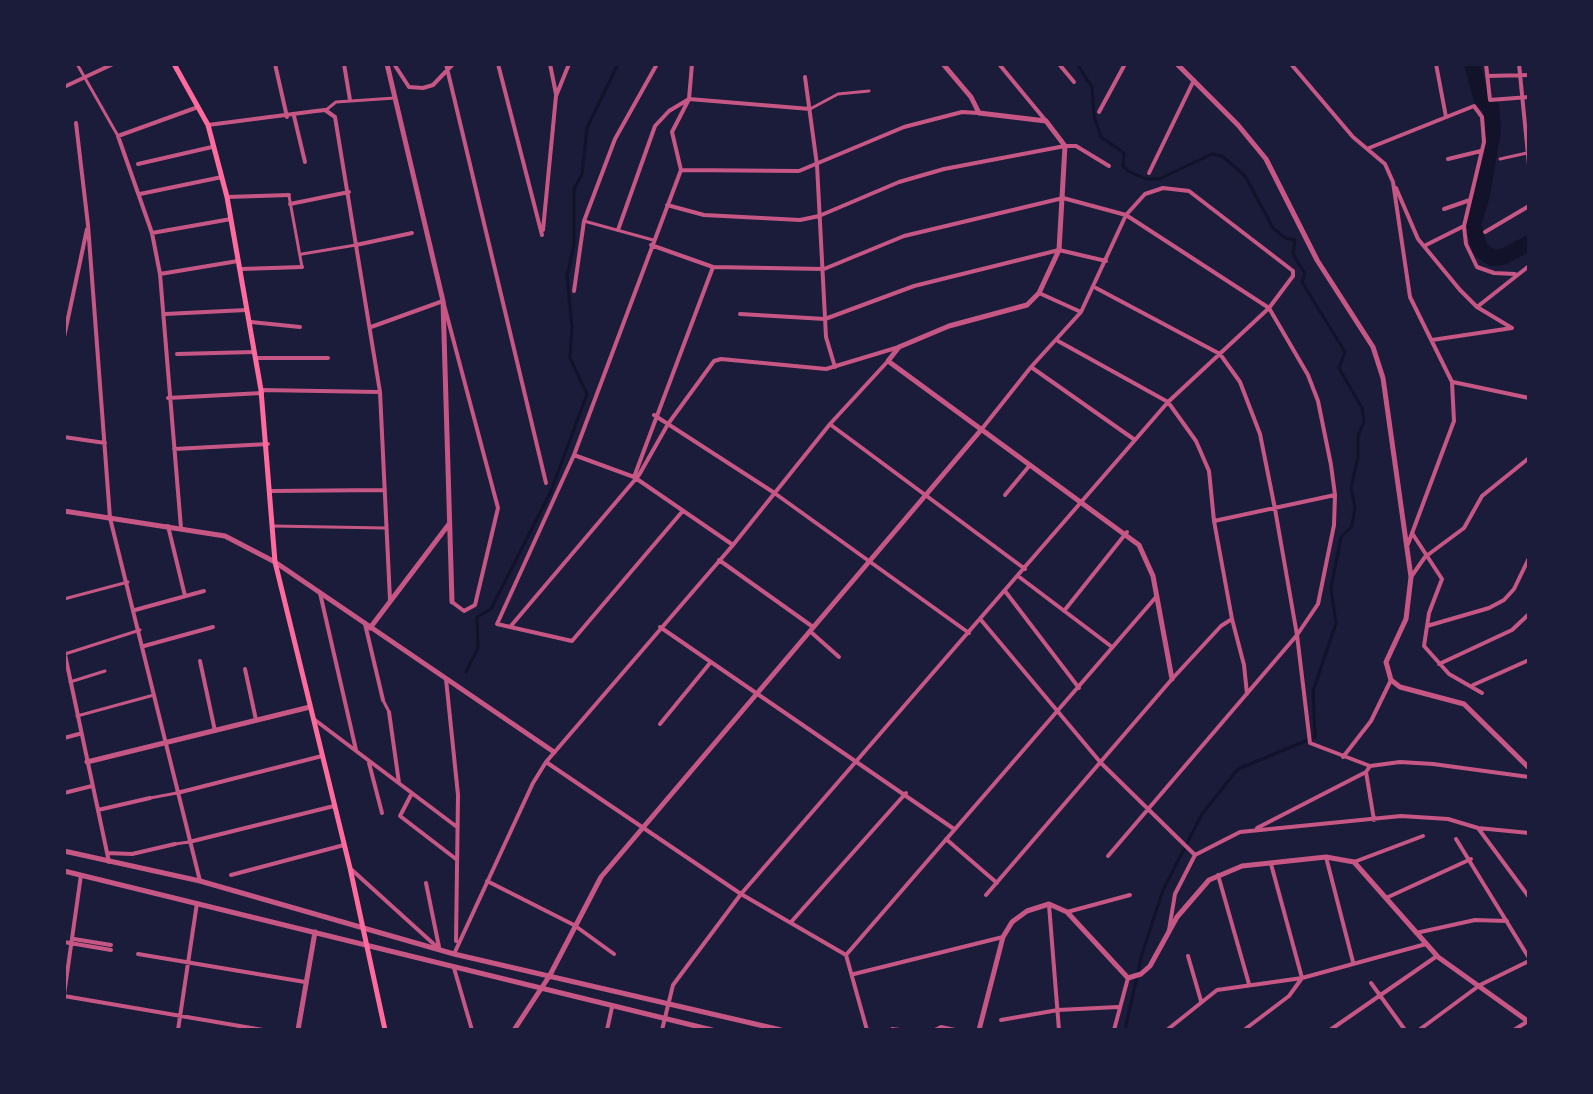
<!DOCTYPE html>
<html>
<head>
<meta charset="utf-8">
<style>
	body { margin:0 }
	#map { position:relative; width:1593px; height:1094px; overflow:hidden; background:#1b1b3a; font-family:Jost,sans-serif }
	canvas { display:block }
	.frame { position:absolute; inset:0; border:66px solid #1b1b3a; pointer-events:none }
</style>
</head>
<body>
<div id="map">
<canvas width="1593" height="1094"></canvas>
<div class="frame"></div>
</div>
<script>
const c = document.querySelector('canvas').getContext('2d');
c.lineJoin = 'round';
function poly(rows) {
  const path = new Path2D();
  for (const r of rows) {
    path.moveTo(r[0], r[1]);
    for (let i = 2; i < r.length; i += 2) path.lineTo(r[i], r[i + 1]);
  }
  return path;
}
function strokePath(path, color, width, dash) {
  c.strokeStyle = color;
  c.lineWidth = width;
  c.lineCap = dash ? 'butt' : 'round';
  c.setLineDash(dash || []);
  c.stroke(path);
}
strokePath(poly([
	[1077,64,1092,87,1094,116,1101,137,1124,153,1123,166,1128,171,1146,179,1159,179,1212,154,1222,156,1245,176,1273,228,1285,238,1295,240,1293,254,1305,274,1302,282,1345,352,1339,368,1362,408,1364,422,1358,436,1358,457,1351,488,1355,507,1352,526,1341,537,1331,588,1336,623,1313,691,1315,737,1238,769,1202,814,1163,890,1142,954,1125,1030],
	[466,672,478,648,477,617,491,609,551,491,587,394,570,358,572,327,567,276,574,245,574,189,582,174,587,128,618,64]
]), '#12122b', 3);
strokePath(poly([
	[1472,64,1482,100,1491,107,1493,130,1482,195,1473,225,1480,249,1492,258,1503,257,1529,243]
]), '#12122b', 16);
strokePath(poly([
	[77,64,118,136],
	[810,109,838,94,869,91],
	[326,110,336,102,395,98],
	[1500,159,1527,153],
	[289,196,302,267],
	[584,221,653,240],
	[302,254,356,245],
	[273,526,385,528],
	[64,599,128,582],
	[65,654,140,630],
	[70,682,105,671],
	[383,700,389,712],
	[77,716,154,695],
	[150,798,177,793],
	[175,844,189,842]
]), '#c65784', 3);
strokePath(poly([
	[275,64,287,117],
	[344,64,350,100],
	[394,64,409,87,423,88,433,85,453,64],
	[446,64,546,483],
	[498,64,542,235],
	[550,64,556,94],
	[999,64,1046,121],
	[1059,64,1074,82],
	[1291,64,1353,137,1385,164,1393,182,1410,297,1452,382,1454,421,1408,544],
	[1436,64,1446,117],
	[1486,64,1490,100,1529,97],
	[1519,64,1529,165],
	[1487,76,1529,75],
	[805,77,817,165,826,337,835,367],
	[64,87,113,64],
	[689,99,810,109],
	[1099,112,1125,64],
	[294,116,305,162],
	[76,123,88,225,110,518,200,881],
	[208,125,316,111,325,110,335,117,380,392,390,600],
	[1369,148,1474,106,1482,117,1484,142,1464,226,1466,244,1477,267,1494,273,1515,274],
	[1448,159,1481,151],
	[138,164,212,147],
	[681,170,574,455,497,624,572,641,681,513],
	[681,170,799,171,904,127,962,112,979,113],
	[681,170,672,132,689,99,692,64],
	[1149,173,1194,80],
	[1396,188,1418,239,1460,290,1477,307,1512,328],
	[140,194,222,177],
	[227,197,289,195],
	[290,204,349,192],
	[667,205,704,215,800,220,819,216,899,182,944,169,1065,146,1076,146,1109,166],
	[1444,209,1470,200],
	[543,230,556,96,569,64],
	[618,230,655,126,669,111,689,99],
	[1485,232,1529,206],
	[152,233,231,219],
	[356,245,412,233],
	[651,245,713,267,824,269,904,236,1063,198,1126,215,1269,308,1308,375,1318,401,1331,465,1335,495,1334,525,1318,604,1297,635,1108,856],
	[1424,246,1464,226],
	[241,269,302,267],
	[160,274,238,261],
	[1096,288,1220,354,1240,382,1260,434,1275,509,1297,635,1310,743,1370,766,1400,762,1433,764,1529,777],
	[574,291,584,221,615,139,657,64],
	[1039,293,1081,312],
	[1477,307,1529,266],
	[165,314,246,310],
	[740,314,825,319,914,286,1059,250,1106,261],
	[251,322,300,327],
	[371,327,443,301,498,508,475,605,464,611,452,602],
	[64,337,87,229],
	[1432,340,1512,328],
	[1058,341,1168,402,1196,441,1209,471,1214,521,1232,619,1244,665,1247,694],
	[177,354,254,352],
	[257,358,328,358],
	[1031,367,1135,440],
	[1453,382,1529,398],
	[261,390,379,392],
	[168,398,262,393],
	[654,415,773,492,969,633],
	[831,425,1025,569],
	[64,437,105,443],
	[174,449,268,444],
	[574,455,634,477,733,545],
	[634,477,713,267],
	[271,491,385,490],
	[1005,495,1030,465],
	[1214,521,1335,495],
	[168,526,185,596],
	[181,528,160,274,152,233,118,136,198,107],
	[1412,533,1442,579,1429,613,1424,646,1449,674,1482,693],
	[719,560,813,627],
	[1018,576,1112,647],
	[1411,577,1425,557,1464,528,1482,496,1529,458],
	[1005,591,1079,688],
	[320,593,356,750],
	[135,610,204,591],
	[1064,611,1127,532],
	[981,620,1101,763,1195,855],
	[365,624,383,700],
	[1427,626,1489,608,1504,600,1514,589,1529,558],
	[510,627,639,475,668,424,714,361,721,359,826,369,899,347],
	[660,627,954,829],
	[812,633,839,657],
	[144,646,213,627],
	[64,650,109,862],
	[200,661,215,731],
	[1439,664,1512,630,1529,614],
	[245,669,256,720],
	[446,679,458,795,456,941],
	[1473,685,1529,660],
	[389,712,399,783],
	[315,720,457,827],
	[660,724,710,663],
	[64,738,79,734],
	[1343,757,1371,721,1391,680],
	[546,762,741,894,846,955],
	[369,763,382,813],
	[1366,772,1374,820],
	[64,793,92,786],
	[177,793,322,756],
	[412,793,400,816,456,859],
	[98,810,150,798],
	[1257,828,1366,772,1370,766],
	[1478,828,1529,897],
	[946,839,997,883],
	[1456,839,1529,958],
	[189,842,334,806],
	[107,853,132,854,175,844],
	[1326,857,1353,962],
	[1354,862,1423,836],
	[352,870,437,947],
	[231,875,344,845],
	[1218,875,1249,984],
	[487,881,574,925,614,954],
	[426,883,439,947],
	[986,895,1172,679,1221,626,1232,619],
	[1386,898,1471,859],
	[1049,905,1059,1030],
	[1067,912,1130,895],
	[792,921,906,793],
	[1169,930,1175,894,1195,855,1240,832,1401,816,1448,819,1478,828,1529,833],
	[1416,933,1475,920,1507,921],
	[74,939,111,945],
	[64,942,111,950],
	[138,954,305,982],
	[454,954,533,783,546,762,733,545,830,424,888,361],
	[846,955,1156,597],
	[846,955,867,1030],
	[1188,956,1201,1001],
	[454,968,472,1030],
	[854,974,1003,937],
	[1371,983,1405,1030],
	[64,995,81,875],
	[64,996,263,1030],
	[1001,1020,1058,1010,1118,1007],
	[892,1029,900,1030],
	[178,1030,197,903],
	[607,1030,612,1007],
	[662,1030,673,985,741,894,1168,402,1269,308,1293,276,1293,271,1189,191,1163,188,1145,194,1126,215,1081,312,1031,367,981,430],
	[935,1030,941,1027,955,1030],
	[1114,1030,1128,978],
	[1167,1030,1217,990,1302,978,1426,944],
	[1244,1030,1289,996,1302,978,1271,864],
	[1330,1030,1437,956],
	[1419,1030,1480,985,1529,961],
	[1514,1030,1528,1021]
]), '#c65784', 4);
strokePath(poly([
	[387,64,443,301,452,602],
	[943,64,971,97,979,113,1046,121,1065,146,1059,250,1039,293,1027,305,949,326,899,347,888,361,1139,545,1153,576,1172,679],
	[1177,64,1238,125,1266,159,1317,260,1373,347,1383,378,1411,577,1406,619,1386,662,1391,680,1400,687,1464,704,1529,768],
	[64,511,225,536,275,562,554,752],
	[370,628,449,524],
	[87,762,310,707],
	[64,851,200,881,454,954,781,1030],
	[64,871,712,1030],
	[298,1030,315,932],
	[514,1030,550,975,601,877,981,430],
	[979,1030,1003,937,1012,922,1027,911,1049,904,1067,912,1128,978,1141,974,1150,966,1177,917,1209,880,1242,866,1326,857,1354,862,1438,957,1529,1022]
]), '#c65784', 5);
strokePath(poly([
	[174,64,208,125,227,197,261,390,275,562,350,868,385,1030]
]), '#ff6b9d', 5);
</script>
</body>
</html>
